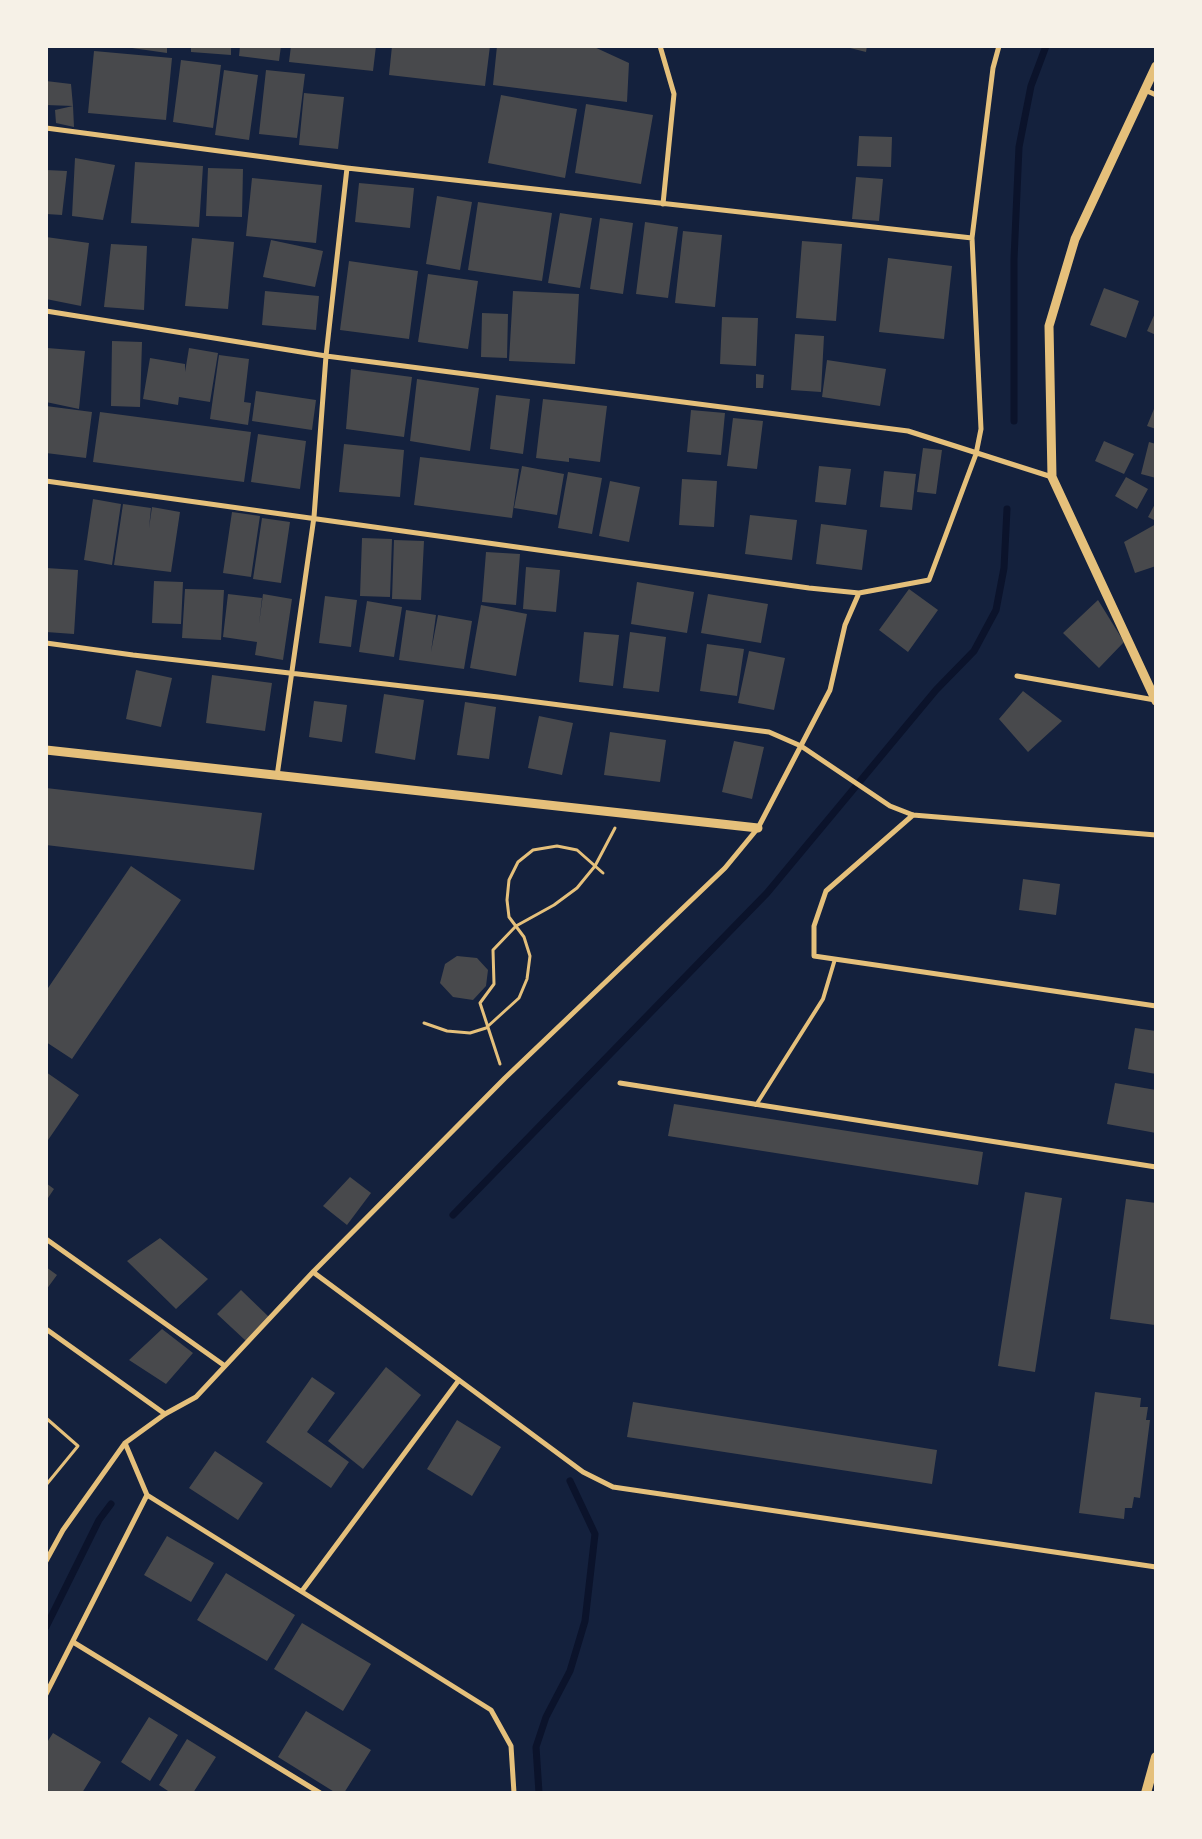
<!DOCTYPE html>
<html>
<head>
<meta charset="utf-8">
<style>
	body { margin:0 }
	#map { position:relative; width:1202px; height:1839px; overflow:hidden; background:#14213d; font-family:Lato,sans-serif }
	canvas { display:block }
	.frame { position:absolute; inset:0; border:48px solid #f6f1e7; pointer-events:none }
</style>
</head>
<body>
<div id="map">
<canvas width="1202" height="1839"></canvas>
<div class="frame"></div>
</div>
<script>
const c = document.querySelector('canvas').getContext('2d');
c.lineJoin = 'round';
function poly(rows) {
  const path = new Path2D();
  for (const r of rows) {
    path.moveTo(r[0], r[1]);
    for (let i = 2; i < r.length; i += 2) path.lineTo(r[i], r[i + 1]);
  }
  return path;
}
function strokePath(path, color, width, dash) {
  c.strokeStyle = color;
  c.lineWidth = width;
  c.lineCap = dash ? 'butt' : 'round';
  c.setLineDash(dash || []);
  c.stroke(path);
}
function fill(path, color) {
  c.fillStyle = color;
  c.fill(path, 'evenodd');
}
strokePath(poly([
	[1014,421,1014,259,1019,147,1031,86,1046,46],
	[453,1215,767,893,936,690,974,651,996,610,1004,568,1007,509],
	[46,1627,99,1520,111,1504],
	[539,1793,536,1747,546,1717,570,1671,585,1621,595,1534,570,1481]
]), '#0b132b', 7);
fill(poly([
	[125,46,167,46,167,53,125,47],
	[191,46,231,46,231,55,191,52],
	[240,46,281,46,279,61,239,56],
	[291,46,376,46,373,71,289,62],
	[392,46,490,46,485,86,389,75],
	[497,46,592,46,629,63,627,102,493,85],
	[842,46,867,46,866,52],
	[94,51,172,58,166,120,88,113],
	[181,60,221,65,213,128,173,122],
	[224,70,258,75,249,140,215,135],
	[266,70,305,74,297,138,259,134],
	[46,81,71,84,73,106,46,105],
	[304,93,344,97,338,149,299,145],
	[501,95,577,109,565,178,488,163],
	[586,104,653,115,641,184,575,173],
	[73,106,74,127,56,123,55,110],
	[859,136,892,137,891,167,857,166],
	[75,158,115,165,103,220,72,216],
	[135,162,203,166,199,227,131,223],
	[208,168,243,169,242,217,206,216],
	[46,170,67,171,62,215,46,214],
	[856,177,883,179,879,221,852,219],
	[252,178,322,185,316,243,246,236],
	[359,183,414,188,410,228,355,222],
	[437,196,472,202,460,270,426,264],
	[478,202,552,213,542,281,468,270],
	[560,213,592,218,580,288,548,283],
	[600,218,633,223,623,294,590,289],
	[645,222,678,227,668,298,636,294],
	[683,231,722,235,715,307,675,303],
	[46,237,89,243,81,306,46,299],
	[192,238,234,242,228,309,185,306],
	[271,240,323,251,315,287,263,277],
	[802,241,842,244,836,321,796,318],
	[111,244,147,246,144,310,104,307],
	[888,258,952,266,944,339,879,332],
	[349,261,418,271,409,339,340,330],
	[428,274,478,281,468,349,418,342],
	[1104,288,1139,301,1126,338,1090,325],
	[265,291,319,296,316,330,262,325],
	[513,291,579,294,575,364,509,361],
	[1156,311,1156,335,1147,331],
	[482,313,508,314,507,358,481,357],
	[722,317,758,318,756,366,720,364],
	[795,334,824,336,821,392,791,390],
	[112,341,142,342,140,407,111,406],
	[47,348,85,351,79,409,46,402],
	[189,348,218,353,210,402,179,397,178,405,143,399,150,358,185,364,185,372],
	[219,355,249,359,244,402,251,403,248,425,210,419],
	[827,360,886,369,880,406,822,397],
	[351,369,412,377,404,437,346,429],
	[756,374,764,375,763,388,756,388],
	[417,379,479,388,470,451,410,441],
	[256,391,316,400,312,430,252,421],
	[496,395,530,399,523,454,490,449],
	[543,399,607,406,600,462,569,458,569,462,536,458],
	[1156,404,1156,429,1147,426],
	[46,406,92,412,86,458,46,453],
	[691,410,725,413,721,455,687,452],
	[100,412,251,432,244,482,93,462],
	[733,418,763,421,757,469,727,466],
	[258,434,306,441,300,489,251,482],
	[1104,441,1134,454,1124,474,1095,461],
	[1149,442,1156,444,1156,478,1141,474],
	[344,444,404,450,400,497,339,492],
	[923,448,942,450,936,494,917,492],
	[420,457,519,469,512,518,414,505],
	[522,466,564,474,557,515,514,508],
	[819,466,851,469,846,505,815,502],
	[884,471,916,474,912,510,880,507],
	[568,472,602,478,592,534,558,528],
	[1126,477,1148,489,1137,509,1115,496],
	[682,479,717,481,714,527,679,525],
	[610,481,640,487,629,542,599,536],
	[93,499,121,504,112,565,84,560],
	[1156,502,1156,521,1148,517],
	[123,504,151,508,149,528,152,507,180,512,171,572,114,565],
	[232,512,260,516,251,577,223,573],
	[750,515,797,520,792,560,745,554],
	[262,518,290,522,281,583,253,579],
	[821,524,867,530,862,570,816,564],
	[1156,524,1156,566,1135,573,1124,542],
	[362,538,392,539,390,597,360,596],
	[394,540,424,541,421,600,392,599],
	[486,552,520,554,516,605,482,602],
	[526,567,560,570,556,612,523,609],
	[46,568,78,570,74,634,46,632],
	[154,581,183,582,181,624,152,623],
	[637,582,694,592,687,633,631,624],
	[185,589,224,590,221,640,182,638],
	[909,589,938,610,908,652,879,630],
	[228,594,262,598,259,624,263,594,292,599,283,660,255,655,257,642,223,637],
	[708,594,768,604,761,643,701,633],
	[325,596,357,600,351,647,319,643],
	[1098,600,1124,642,1099,668,1063,633],
	[367,601,402,607,394,657,359,652],
	[481,605,527,614,516,676,470,668],
	[406,610,436,615,431,652,438,615,472,621,464,669,399,660],
	[584,632,619,635,613,686,579,682],
	[630,632,666,637,659,692,623,688],
	[707,644,744,649,737,696,700,691],
	[749,651,785,658,774,710,738,703],
	[136,670,172,678,161,727,126,719],
	[212,675,272,683,265,731,206,723],
	[1023,691,1062,721,1028,752,999,719],
	[384,694,424,700,415,760,375,753],
	[314,701,347,705,342,742,309,737],
	[465,702,496,707,489,759,457,755],
	[539,716,573,723,562,775,528,768],
	[610,732,666,740,660,782,604,775],
	[734,741,764,747,752,799,722,792],
	[46,788,262,813,254,870,46,845],
	[131,866,181,900,72,1059,46,1042,46,991],
	[1023,879,1060,884,1056,915,1019,910],
	[457,956,477,958,488,970,486,986,473,1000,453,997,440,983,445,964],
	[1135,1028,1156,1031,1156,1074,1128,1069],
	[46,1072,79,1095,46,1143],
	[1115,1083,1156,1090,1156,1133,1107,1124],
	[674,1104,983,1152,978,1185,668,1136],
	[350,1177,371,1193,347,1225,323,1206],
	[46,1183,54,1189,46,1201],
	[1025,1192,1062,1198,1035,1372,998,1366],
	[1126,1199,1156,1203,1155,1325,1110,1319],
	[160,1238,208,1279,176,1309,127,1261],
	[46,1267,57,1275,46,1290],
	[241,1290,269,1317,246,1341,217,1314],
	[162,1329,193,1353,166,1384,129,1360],
	[386,1367,421,1395,363,1469,328,1441],
	[312,1377,335,1393,307,1432,349,1462,331,1488,266,1442],
	[1095,1392,1141,1398,1140,1407,1148,1407,1146,1420,1150,1420,1140,1498,1134,1497,1132,1508,1125,1508,1124,1519,1079,1513],
	[633,1402,937,1450,932,1484,627,1437],
	[457,1420,501,1447,472,1496,427,1469],
	[215,1451,263,1483,238,1520,189,1488],
	[167,1536,214,1563,191,1602,144,1575],
	[226,1573,295,1615,267,1661,197,1620],
	[302,1623,371,1664,343,1711,274,1669],
	[306,1711,371,1750,344,1793,336,1793,278,1757],
	[149,1717,178,1735,150,1781,121,1762],
	[53,1733,101,1762,82,1793,46,1792,46,1744],
	[187,1739,216,1757,193,1793,171,1793,159,1785]
]), '#48494c');
strokePath(poly([
	[424,1023,447,1031,470,1033,486,1028,519,998,527,979,530,956,524,937,509,917,507,900,509,880,518,862,533,850,557,846,577,850,603,873],
	[500,1064,480,1003,494,984,493,950,516,926,554,905,577,888,595,866,615,828],
	[46,1418,78,1446,46,1485]
]), '#e5c07b', 3);
strokePath(poly([
	[756,1105,823,999,835,959]
]), '#e5c07b', 4);
strokePath(poly([
	[660,46,674,94,663,204],
	[1145,90,1156,95],
	[46,128,347,168,972,238],
	[46,311,326,356,908,431,1052,477],
	[46,481,809,588,859,593],
	[46,643,133,655,498,697,769,732,801,746,890,806,913,815,1156,835],
	[1017,676,1155,700],
	[277,776,314,517,326,356,347,168],
	[913,815,826,891,814,926,814,956,1156,1006],
	[620,1083,1156,1167],
	[46,1239,225,1366],
	[313,1272,583,1472,613,1487,1156,1567],
	[46,1329,165,1414],
	[125,1443,147,1495],
	[147,1495,491,1710,511,1746,514,1793],
	[46,1561,63,1530,125,1443,165,1414,196,1397,313,1272,505,1078,725,868,758,828,830,690,845,625,859,593,929,580,976,454,981,429,972,238,993,68,999,46],
	[302,1591,459,1380],
	[73,1642,320,1793],
	[46,1694,147,1495]
]), '#e5c07b', 5);
strokePath(poly([
	[1156,66,1075,239,1049,326,1052,477,1156,701],
	[46,750,758,828]
]), '#e5c07b', 9);
strokePath(poly([
	[1146,1793,1156,1757]
]), '#e5c07b', 10);
</script>
</body>
</html>
